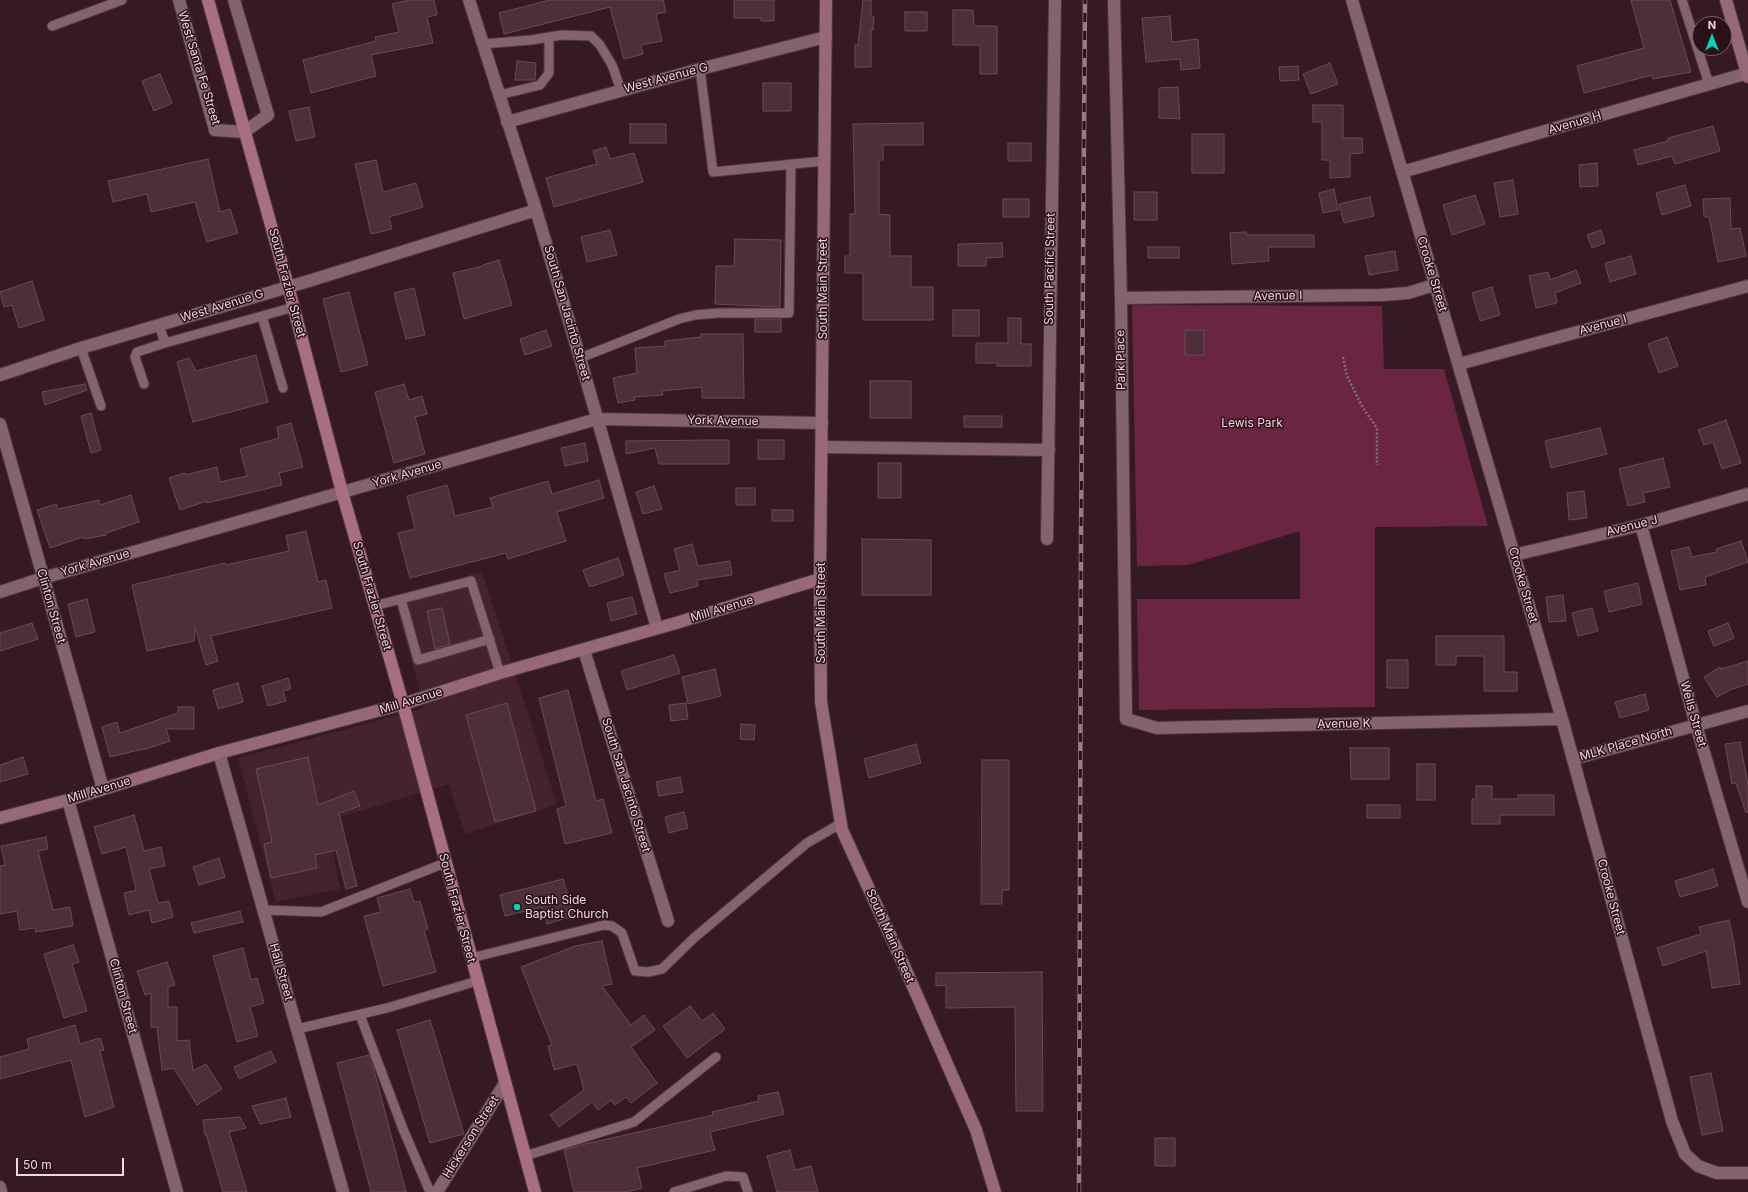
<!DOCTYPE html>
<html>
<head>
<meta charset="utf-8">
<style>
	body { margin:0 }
	#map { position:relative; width:1748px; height:1192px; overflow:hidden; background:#351a24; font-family:Inter,sans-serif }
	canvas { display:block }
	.north { position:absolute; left:1692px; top:16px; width:40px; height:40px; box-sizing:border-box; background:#2b101a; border:1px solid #786068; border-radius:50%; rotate:0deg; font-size:11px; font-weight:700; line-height:16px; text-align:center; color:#ecd8de }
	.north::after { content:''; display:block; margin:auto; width:14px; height:18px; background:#00d5b7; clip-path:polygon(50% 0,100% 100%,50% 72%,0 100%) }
	.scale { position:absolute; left:16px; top:1158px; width:108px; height:18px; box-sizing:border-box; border:2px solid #ecd8de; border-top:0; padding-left:5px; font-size:12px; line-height:14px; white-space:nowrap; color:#ecd8de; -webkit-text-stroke:3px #2b101a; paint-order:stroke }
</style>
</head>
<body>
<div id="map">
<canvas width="1748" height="1192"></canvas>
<div class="north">N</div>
<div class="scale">50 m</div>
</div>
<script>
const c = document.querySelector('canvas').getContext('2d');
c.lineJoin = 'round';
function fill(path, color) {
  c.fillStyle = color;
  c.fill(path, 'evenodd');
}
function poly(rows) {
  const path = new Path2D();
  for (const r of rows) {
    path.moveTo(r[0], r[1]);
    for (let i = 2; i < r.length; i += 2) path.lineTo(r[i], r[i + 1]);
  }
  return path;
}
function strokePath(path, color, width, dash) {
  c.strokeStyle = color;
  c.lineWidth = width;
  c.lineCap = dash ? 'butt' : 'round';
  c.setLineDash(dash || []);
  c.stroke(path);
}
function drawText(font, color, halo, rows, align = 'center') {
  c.font = font + ' Inter,sans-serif';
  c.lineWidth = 3;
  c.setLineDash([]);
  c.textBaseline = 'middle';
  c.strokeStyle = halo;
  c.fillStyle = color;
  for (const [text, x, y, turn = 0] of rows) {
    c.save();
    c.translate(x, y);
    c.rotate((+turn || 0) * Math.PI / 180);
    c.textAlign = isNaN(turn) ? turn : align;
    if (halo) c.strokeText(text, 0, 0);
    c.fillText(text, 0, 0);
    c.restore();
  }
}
fill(poly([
	[482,572,557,804,465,834,449,784,327,821,340,889,276,902,238,758,425,708,393,596]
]), '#44232f');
fill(poly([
	[1132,305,1382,306,1384,369,1444,369,1488,526,1375,527,1375,707,1139,710,1137,599,1300,599,1300,531,1188,565,1137,566]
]), '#692541');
const building = poly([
	[409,0,434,0,437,15,427,17,433,43,371,55,376,76,311,93,303,60,376,41,375,37,399,32,392,4,409,0],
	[550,0,663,0,666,12,656,14,662,41,641,45,643,54,624,59,610,7,504,34,499,13,550,0],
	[734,0,774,0,774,21,761,21,761,18,734,18,734,0],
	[863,0,871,0,871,16,874,17,873,30,871,30,871,67,855,67,855,45,858,45,863,0],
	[1631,0,1670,0,1691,72,1653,79,1652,75,1584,93,1577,66,1644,48,1631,0],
	[953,10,973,10,974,26,997,26,997,74,980,74,980,45,953,45,953,10],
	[905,12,927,12,927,31,905,31,905,12],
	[1170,16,1172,42,1198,39,1200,68,1181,70,1180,59,1146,62,1142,18,1170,16],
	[517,61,536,63,535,80,515,80,517,61],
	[1330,63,1338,84,1311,94,1303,74,1330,63],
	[1298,66,1299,80,1280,81,1279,67,1298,66],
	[160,74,172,103,154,111,142,81,160,74],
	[763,83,791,83,791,111,763,111,763,83],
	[1178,87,1180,119,1159,118,1159,88,1178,87],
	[1313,105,1343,105,1343,138,1362,138,1363,153,1350,154,1350,177,1330,178,1330,160,1322,160,1322,122,1313,122,1313,105],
	[309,107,315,137,296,141,289,111,309,107],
	[923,123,923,145,883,145,883,160,879,160,879,214,890,215,890,256,911,256,911,287,933,287,933,320,863,320,863,273,845,273,845,256,850,256,850,214,855,214,853,124,923,123],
	[630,124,666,124,666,143,630,143,630,124],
	[1713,126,1720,151,1675,164,1672,156,1638,165,1634,150,1668,141,1668,138,1713,126],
	[1192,134,1224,134,1224,173,1192,173,1192,134],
	[1008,143,1031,143,1031,161,1008,161,1008,143],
	[606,147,610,159,634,153,643,182,554,207,546,178,597,164,593,151,606,147],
	[208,159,220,212,230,209,238,233,207,242,195,202,151,212,147,194,113,202,108,181,208,159],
	[376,160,383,192,416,183,423,207,389,217,392,229,371,234,355,164,376,160],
	[1597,163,1598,186,1580,187,1579,165,1597,163],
	[1513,180,1518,214,1500,217,1494,183,1513,180],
	[1685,185,1691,206,1662,215,1656,193,1685,185],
	[1334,189,1338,210,1323,213,1319,193,1334,189],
	[1134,192,1157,192,1157,220,1134,220,1134,192],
	[1475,195,1485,224,1452,235,1443,205,1475,195],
	[1370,197,1374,216,1344,223,1339,204,1370,197],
	[1730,198,1731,229,1740,228,1746,256,1718,262,1709,217,1704,217,1703,199,1730,198],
	[1003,199,1029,199,1029,217,1003,217,1003,199],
	[610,230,617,255,587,262,581,237,610,230],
	[1601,230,1605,243,1592,248,1587,235,1601,230],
	[1246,232,1247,235,1314,235,1314,247,1268,247,1269,261,1232,264,1230,233,1246,232],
	[735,239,781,240,780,307,715,304,716,266,734,266,735,239],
	[1002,243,1003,257,986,258,986,266,958,266,958,244,1002,243],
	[1148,247,1179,247,1179,258,1148,258,1148,247],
	[1395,251,1398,270,1369,275,1365,256,1395,251],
	[1631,256,1636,274,1610,282,1605,263,1631,256],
	[499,260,512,305,464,319,453,273,483,266,483,265,499,260],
	[1576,270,1581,283,1555,293,1557,303,1536,308,1529,276,1548,272,1550,280,1576,270],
	[32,281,44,320,19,328,12,305,4,307,0,292,32,281],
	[1492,287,1500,315,1480,321,1472,293,1492,287],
	[414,288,425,335,406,339,394,293,414,288],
	[349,292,368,365,341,372,323,299,349,292],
	[953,310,979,310,979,336,953,336,953,310],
	[1008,318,1021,318,1021,344,1031,344,1031,366,997,366,997,363,976,363,976,343,1008,343,1008,318],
	[755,319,781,319,781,332,755,332,755,319],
	[546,330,552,346,525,355,520,339,546,330],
	[1185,330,1204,330,1204,355,1185,355,1185,330],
	[701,334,743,334,744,398,702,398,702,387,662,391,663,395,634,397,635,400,618,403,613,378,637,373,635,348,665,346,665,341,701,337,701,334],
	[1667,337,1678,366,1659,373,1648,344,1667,337],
	[256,355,268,402,193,422,177,362,189,358,196,371,256,355],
	[870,381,911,381,911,418,870,418,870,381],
	[85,384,87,390,45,405,42,392,85,384],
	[404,384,409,400,422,396,427,414,415,417,425,454,394,463,375,392,404,384],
	[91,413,101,450,91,453,81,416,91,413],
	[964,416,1002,416,1002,427,964,427,964,416],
	[1726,420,1741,463,1722,469,1713,442,1704,445,1698,430,1726,420],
	[291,423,303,467,279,473,282,485,207,503,207,501,180,510,169,478,185,473,185,475,217,467,220,482,247,476,240,449,279,438,277,427,291,423],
	[1600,428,1607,454,1551,468,1545,441,1600,428],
	[711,440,729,440,729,464,659,464,655,448,626,454,626,441,711,440],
	[758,440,784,440,784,459,758,459,758,440],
	[585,443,588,461,565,466,561,448,585,443],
	[1663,458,1670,487,1643,493,1645,502,1628,506,1619,469,1663,458],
	[878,463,901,463,901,498,878,498,878,463],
	[599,480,604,498,557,512,566,541,508,559,506,553,410,578,398,533,415,529,407,496,447,485,455,516,493,507,490,498,548,481,552,494,599,480],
	[654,486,662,509,643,514,636,492,654,486],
	[736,488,755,488,755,505,736,505,736,488],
	[1584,491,1587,518,1569,520,1567,493,1584,491],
	[131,495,139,522,106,533,106,535,84,539,83,537,50,548,37,510,56,504,58,509,99,500,100,505,131,495],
	[772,510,793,510,793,521,772,521,772,510],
	[306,531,318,582,326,580,332,608,211,636,218,661,206,665,195,627,194,641,147,651,132,585,225,563,226,565,289,551,286,536,306,531],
	[862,539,931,540,931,595,862,595,862,539],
	[1741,541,1748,562,1705,577,1706,585,1680,590,1671,551,1689,547,1692,557,1717,552,1716,549,1741,541],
	[692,544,698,566,730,561,732,575,697,580,698,586,670,593,664,574,680,570,674,549,692,544],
	[618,558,624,575,593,586,589,586,583,570,618,558],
	[1638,583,1642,604,1609,612,1604,591,1638,583],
	[1563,595,1566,621,1549,622,1546,597,1563,595],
	[632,597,637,614,611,621,607,603,632,597],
	[87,599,95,632,76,637,68,604,87,599],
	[442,608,450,644,435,649,427,611,442,608],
	[1592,608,1598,631,1578,636,1572,613,1592,608],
	[32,623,38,639,0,651,0,633,32,623],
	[1728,623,1734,638,1714,646,1708,631,1728,623],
	[1436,636,1504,636,1504,672,1517,672,1517,691,1484,691,1484,656,1456,656,1456,665,1436,665,1436,636],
	[674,655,680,673,627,690,621,671,674,655],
	[1387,660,1408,660,1408,688,1387,688,1387,660],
	[1748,661,1748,684,1730,690,1717,697,1704,677,1720,667,1721,669,1748,661],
	[715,669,721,696,688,704,682,677,715,669],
	[288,678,291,689,283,691,286,701,268,706,262,686,288,678],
	[238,683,243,702,218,709,213,690,238,683],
	[568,690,596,801,603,799,612,833,565,844,557,809,566,806,539,698,568,690],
	[1645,694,1649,710,1620,718,1615,702,1645,694],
	[507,703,536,811,495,822,466,715,507,703],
	[686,703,688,719,671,721,669,705,686,703],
	[178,707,194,707,194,729,166,729,170,741,143,750,143,749,110,757,102,727,117,722,120,733,178,713,178,707],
	[741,724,755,725,754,740,740,739,741,724],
	[1740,742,1748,785,1748,812,1746,813,1736,783,1732,784,1725,744,1740,742],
	[916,744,921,763,869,778,864,759,916,744],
	[1350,748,1389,748,1389,779,1351,779,1350,748],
	[23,757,28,774,0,782,0,765,23,757],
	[308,757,318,805,354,791,360,806,339,813,357,886,346,889,336,850,315,855,317,868,271,878,264,844,272,842,256,769,308,757],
	[982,760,1009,760,1009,890,1002,890,1002,904,981,904,982,760],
	[1417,764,1435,764,1435,800,1417,800,1417,764],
	[680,777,683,792,659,796,656,782,680,777],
	[1476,786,1492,786,1492,799,1518,799,1518,795,1554,795,1554,815,1500,815,1500,824,1472,824,1472,799,1476,799,1476,786],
	[1367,805,1400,805,1400,818,1367,818,1367,805],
	[684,812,688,828,669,833,665,817,684,812],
	[134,815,144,851,161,847,165,866,149,869,158,903,169,901,173,917,152,923,149,910,129,915,124,893,136,890,126,847,102,854,94,827,134,815],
	[46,837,48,849,38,851,53,910,70,907,73,926,36,932,35,928,20,930,17,911,0,914,0,866,5,865,1,846,46,837],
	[219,858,225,877,199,885,193,867,219,858],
	[1713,869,1718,886,1680,897,1675,881,1713,869],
	[563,879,574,916,547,924,542,907,505,916,500,895,563,879],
	[410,889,414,902,420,901,428,929,424,930,436,972,383,986,364,916,381,912,377,898,410,889],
	[240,911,243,922,194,933,191,923,240,911],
	[1729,920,1734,943,1740,984,1712,988,1706,951,1663,966,1657,948,1701,934,1699,927,1729,920],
	[602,941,612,984,602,986,631,1025,644,1015,655,1030,631,1047,657,1083,631,1103,626,1097,615,1105,611,1100,598,1110,592,1102,559,1127,550,1115,584,1090,577,1064,554,1070,548,1046,552,1045,521,967,575,946,602,941],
	[73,945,79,962,72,964,87,1011,64,1018,44,954,73,945],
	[243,948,251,980,257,978,264,1003,250,1007,258,1036,237,1042,213,956,243,948],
	[167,962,175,985,168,987,168,1007,177,1007,177,1041,189,1040,193,1071,206,1064,222,1089,197,1105,174,1068,162,1070,157,1027,151,1027,151,993,145,995,137,971,167,962],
	[1042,972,1043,1111,1016,1111,1015,1007,946,1008,946,985,936,986,936,973,1042,972],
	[690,1006,702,1021,713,1013,725,1029,687,1058,663,1026,690,1006],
	[430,1020,464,1134,430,1143,397,1030,430,1020],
	[75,1025,80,1044,100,1038,104,1050,100,1051,114,1107,85,1117,71,1060,0,1079,0,1057,29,1049,27,1039,75,1025],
	[271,1051,276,1062,239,1079,234,1067,271,1051],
	[369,1055,372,1062,406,1192,371,1192,337,1063,369,1055],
	[1711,1073,1723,1131,1702,1135,1690,1077,1711,1073],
	[778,1092,784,1114,710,1132,715,1150,637,1168,642,1188,626,1192,574,1192,564,1150,581,1145,713,1115,712,1112,759,1101,758,1096,778,1092],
	[286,1098,291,1117,260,1124,252,1106,286,1098],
	[240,1117,246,1128,229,1132,247,1192,223,1192,206,1134,205,1135,203,1120,240,1117],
	[1155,1138,1175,1138,1175,1166,1155,1166,1155,1138],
	[790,1150,795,1170,811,1166,818,1192,777,1192,767,1156,790,1150]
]);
fill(building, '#4d2f39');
strokePath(building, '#6a4a55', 1);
const lane = poly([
	[1682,0,1709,84],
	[52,26,122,0],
	[483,44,531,40,562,35,591,36,600,45,612,65,621,90],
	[700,69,713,172,824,161],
	[499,95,540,85,549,73,549,37],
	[262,316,294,307],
	[165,343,262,316,283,388],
	[81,348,101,406],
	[580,358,679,319,695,315,719,313,789,313,791,164],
	[144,384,135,357,137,352,165,343,159,325],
	[374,606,401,599],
	[490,639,418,660,401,599,471,581,500,673],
	[264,910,321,912,445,863],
	[471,958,604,925,612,926,622,933,635,971,648,972,662,969,694,938,807,843,840,824],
	[360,1015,403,1129,430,1192],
	[297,1029,387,1008,477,981],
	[525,1156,634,1122,716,1057],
	[674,1192,726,1176,743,1177,748,1192]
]);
const street = poly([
	[179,0,215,130,244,132,268,115,234,0],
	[469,0,536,210,580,358,657,628],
	[1114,0,1121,298,1126,719,1157,728,1562,719],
	[1352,0,1562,719,1672,1121,1685,1154,1698,1166,1717,1173,1748,1173],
	[507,122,700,69,826,37],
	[1402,172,1748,73],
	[1121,298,1382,295,1408,293,1434,285],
	[1459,364,1748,286],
	[0,375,81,348,312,280,536,210],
	[0,424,103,789],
	[822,447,1049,450],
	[1641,525,1696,725,1748,902],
	[1047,539,1055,0],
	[1514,555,1641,525,1748,494],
	[0,592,43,578,597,419,822,423],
	[584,650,668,921],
	[219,753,343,1192],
	[1573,759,1748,711],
	[68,800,177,1192],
	[0,1187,1,1192],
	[437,1192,505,1083]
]);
const secondary = poly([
	[826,0,820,579,821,702,842,830,901,959,976,1130,995,1192],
	[1726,0,1748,77],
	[0,818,68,800,219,753,403,704,500,673,676,623,820,579]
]);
const primary = poly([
	[208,0,288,286,342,492,403,704,535,1192]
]);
strokePath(lane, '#4e373f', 11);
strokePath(street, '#4e373f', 14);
strokePath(secondary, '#4e373f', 14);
strokePath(primary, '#4e373f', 14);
strokePath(poly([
	[1343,357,1347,376,1363,408,1377,428,1377,465]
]), '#866e76', 2.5, [2, 2]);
strokePath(lane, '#84636d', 9);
strokePath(street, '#84636d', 12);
strokePath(secondary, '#976878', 12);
strokePath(primary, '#a96e82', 12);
const rail = poly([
	[1079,1192,1081,537,1085,0]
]);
strokePath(rail, '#967e86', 4.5);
strokePath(rail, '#2b101a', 3, [9]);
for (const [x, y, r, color] of [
	[517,907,4,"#00d5b7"]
]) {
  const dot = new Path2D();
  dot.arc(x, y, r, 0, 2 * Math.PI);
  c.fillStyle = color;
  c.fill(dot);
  strokePath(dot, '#2b101a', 1.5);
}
drawText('12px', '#ecd8de', '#2b101a', [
	["West Santa Fe Street",199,68,73],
	["West Avenue G",666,78,-15],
	["Avenue H",1575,123,-16],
	["South Pacific Street",1050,269,-89],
	["Crooke Street",1432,274,73],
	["South Frazier Street",287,283,75],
	["South Main Street",823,289,-90],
	["Avenue I",1278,296,-1],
	["West Avenue G",222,306,-17],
	["South San Jacinto Street",567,313,74],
	["Avenue I",1603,325,-15],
	["Park Place",1121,360,-91],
	["York Avenue",723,421,1],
	["York Avenue",407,474,-16],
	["Avenue J",1632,526,-14],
	["York Avenue",95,563,-16],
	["Crooke Street",1523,585,74],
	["South Frazier Street",372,596,74],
	["Clinton Street",51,606,74],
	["Mill Avenue",722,609,-17],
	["South Main Street",821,613,-90],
	["Mill Avenue",411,701,-17],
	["Wells Street",1693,714,74],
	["Avenue K",1344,724,-1],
	["MLK Place North",1626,744,-16],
	["South San Jacinto Street",626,785,73],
	["Mill Avenue",99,790,-17],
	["Crooke Street",1611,897,75],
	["South Frazier Street",457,908,75],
	["South Main Street",890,936,66],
	["Hall Street",281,972,74],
	["Clinton Street",123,996,75],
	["Hickerson Street",471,1137,-58]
]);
drawText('12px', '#fbcedc', '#2b101a', [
	["Lewis Park",1252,423]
]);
drawText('12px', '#ecd8de', '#2b101a', [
	["South Side",525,900],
	["Baptist Church",525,914]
], 'left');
</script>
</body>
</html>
